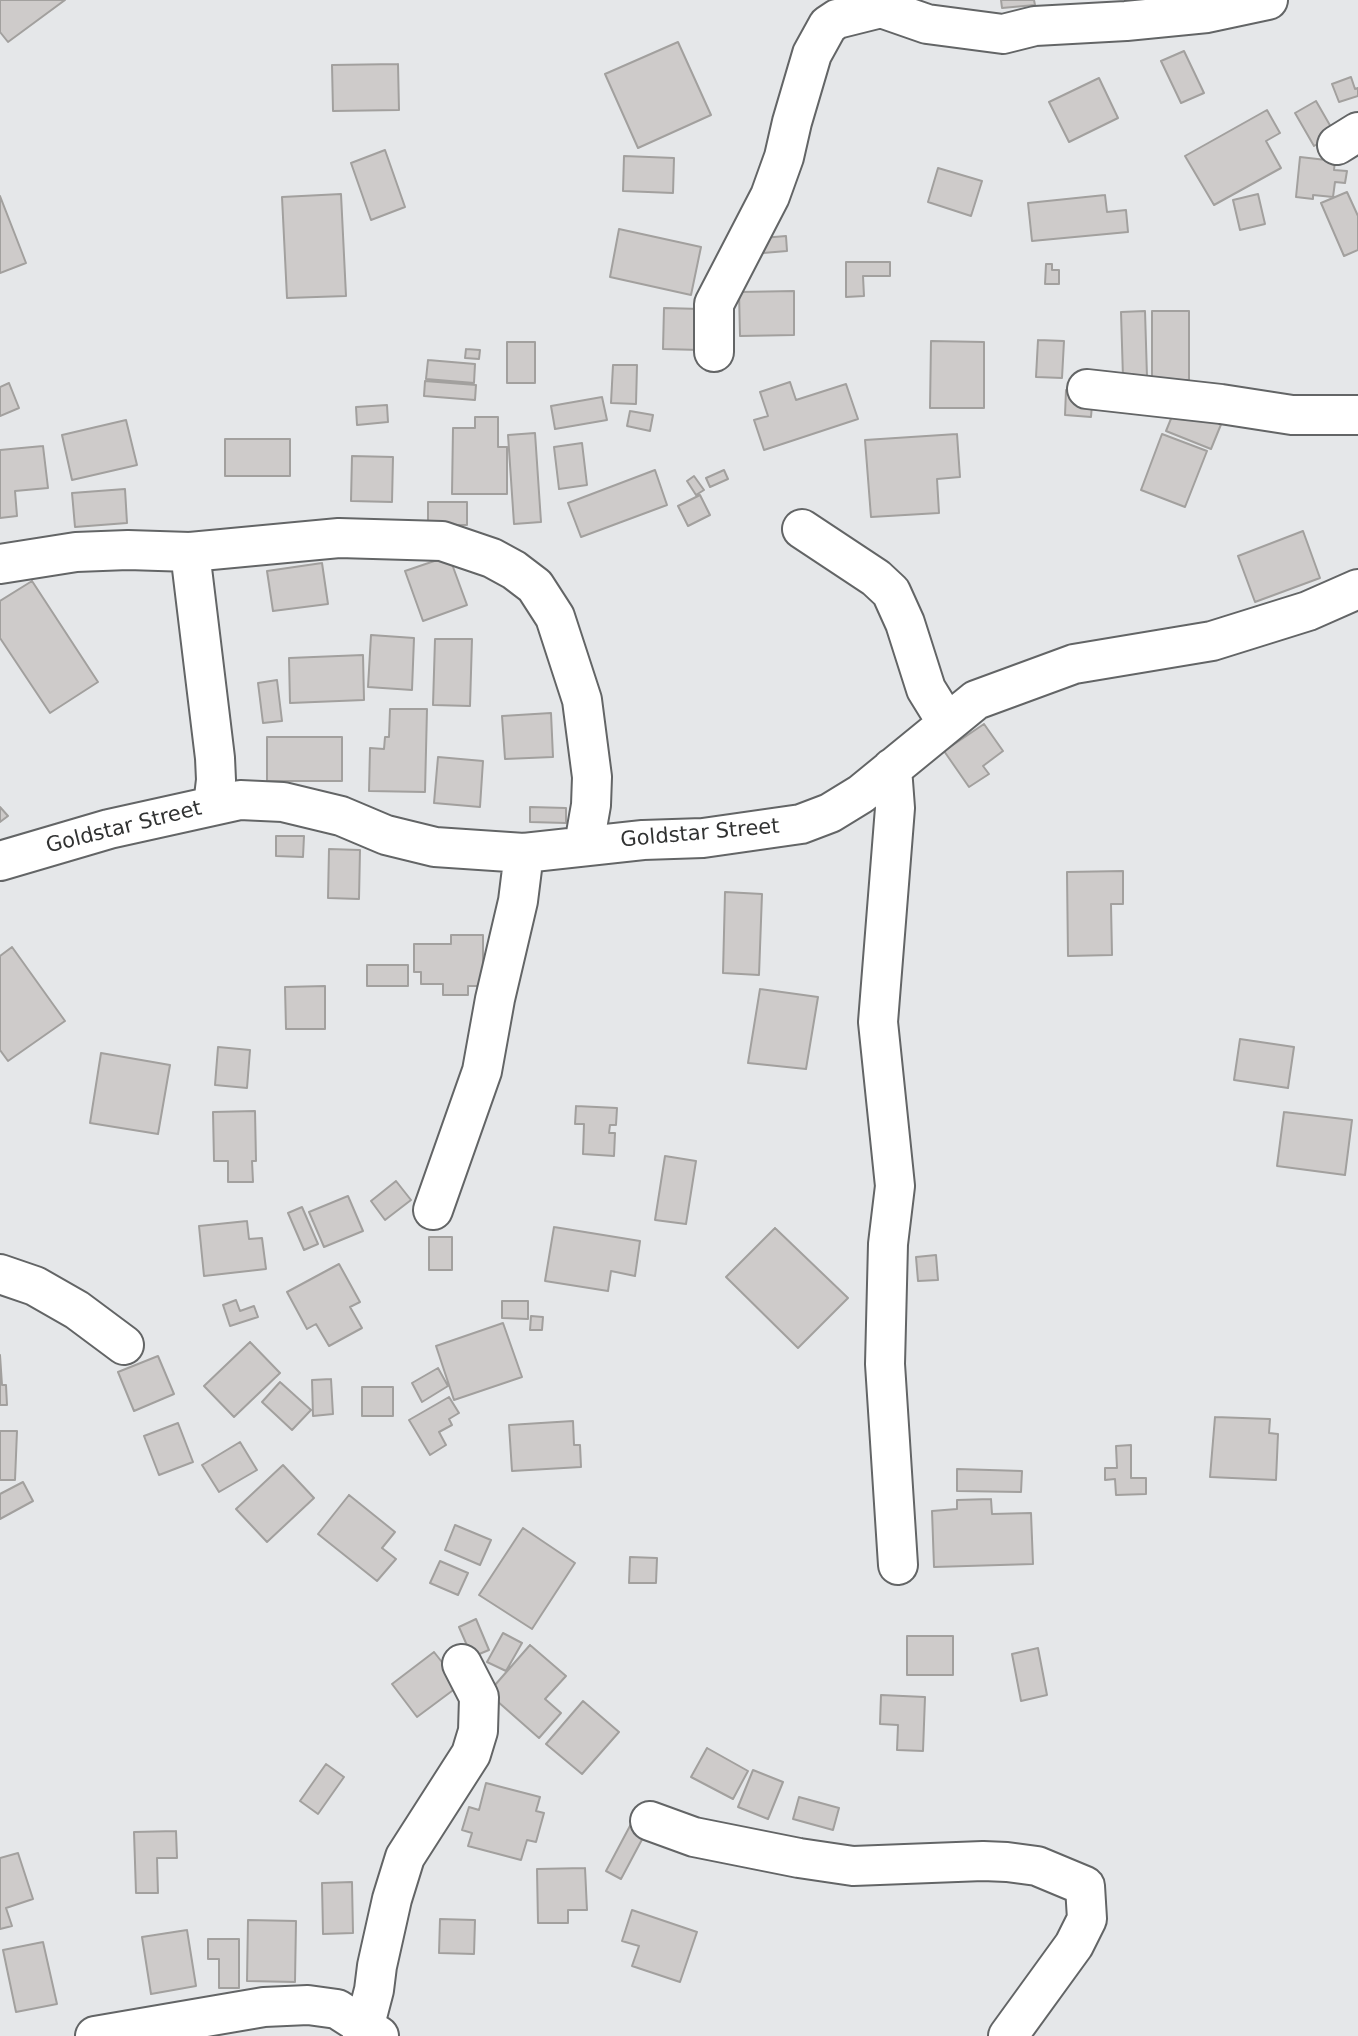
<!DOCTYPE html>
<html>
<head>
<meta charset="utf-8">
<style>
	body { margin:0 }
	canvas { display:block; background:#e5e7e9 }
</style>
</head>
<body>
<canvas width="1358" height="2036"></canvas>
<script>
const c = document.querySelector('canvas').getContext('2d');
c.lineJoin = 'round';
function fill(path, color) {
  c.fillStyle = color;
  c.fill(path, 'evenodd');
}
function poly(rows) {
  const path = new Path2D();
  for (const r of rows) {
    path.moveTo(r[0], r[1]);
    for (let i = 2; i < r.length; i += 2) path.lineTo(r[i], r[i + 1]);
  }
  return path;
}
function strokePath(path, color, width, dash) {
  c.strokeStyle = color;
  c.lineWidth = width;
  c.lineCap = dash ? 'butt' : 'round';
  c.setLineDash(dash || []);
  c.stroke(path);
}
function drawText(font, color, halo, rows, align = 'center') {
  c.font = font + ' "DejaVu Sans",sans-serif';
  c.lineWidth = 6;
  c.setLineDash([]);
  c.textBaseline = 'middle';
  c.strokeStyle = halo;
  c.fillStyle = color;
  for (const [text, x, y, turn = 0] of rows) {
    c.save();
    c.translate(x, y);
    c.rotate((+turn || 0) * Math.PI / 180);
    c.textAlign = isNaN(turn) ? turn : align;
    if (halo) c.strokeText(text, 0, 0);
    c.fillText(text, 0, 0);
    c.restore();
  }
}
const building = poly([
	[0,0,65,0,8,42,0,32,0,0],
	[1001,0,1034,0,1035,5,1002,8,1001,0],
	[678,42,711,115,638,148,605,74,678,42],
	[1184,51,1204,93,1181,103,1161,61,1184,51],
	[398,64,399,110,333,111,332,65,398,64],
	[1351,77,1355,89,1358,88,1358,96,1339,102,1332,84,1351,77],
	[1099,78,1118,118,1069,142,1049,102,1099,78],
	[1316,101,1335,134,1314,146,1295,113,1316,101],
	[1267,110,1280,133,1266,141,1281,168,1214,205,1185,156,1267,110],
	[385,150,405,207,371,220,351,163,385,150],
	[624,156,674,158,673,193,623,191,624,156],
	[1300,157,1335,161,1334,170,1347,171,1345,183,1335,182,1333,197,1313,195,1313,199,1296,197,1300,157],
	[938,168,982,181,971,216,928,202,938,168],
	[1347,192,1358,216,1358,250,1344,256,1321,203,1347,192],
	[341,194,346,296,287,298,282,197,341,194],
	[1258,194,1265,224,1240,230,1233,200,1258,194],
	[1105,195,1107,212,1126,210,1128,232,1032,241,1028,203,1105,195],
	[0,196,26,263,0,273,0,196],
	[619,229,701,247,691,295,610,277,619,229],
	[786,236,787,251,763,253,762,238,786,236],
	[846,262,890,262,890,276,863,276,864,296,846,297,846,262],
	[1046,264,1052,264,1052,270,1059,270,1059,284,1045,284,1046,264],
	[794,291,794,335,740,336,739,292,794,291],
	[664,308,701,309,700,350,663,349,664,308],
	[1145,311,1147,377,1123,378,1121,312,1145,311],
	[1152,311,1189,311,1189,380,1152,380,1152,311],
	[1038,340,1064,341,1062,378,1036,377,1038,340],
	[931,341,984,342,984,408,930,408,931,341],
	[507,342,535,342,535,383,507,383,507,342],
	[466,349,480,350,479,359,465,358,466,349],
	[428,360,475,364,474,383,426,379,428,360],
	[613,365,637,365,636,404,611,403,613,365],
	[425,381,476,385,475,400,424,396,425,381],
	[790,382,796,400,846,384,858,419,764,450,754,420,768,416,760,392,790,382],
	[9,383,19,408,0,416,0,387,9,383],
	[1066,390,1093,392,1091,417,1065,415,1066,390],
	[602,397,607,420,555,429,551,406,602,397],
	[1177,404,1222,422,1211,449,1166,431,1177,404],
	[387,405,388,422,357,425,356,407,387,405],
	[630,411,653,415,650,431,627,426,630,411],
	[475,417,498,417,498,447,507,447,507,494,452,494,453,428,475,428,475,417],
	[126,420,137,465,72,480,62,435,126,420],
	[535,433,541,522,514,524,508,435,535,433],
	[957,434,960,477,937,479,939,513,871,517,865,440,957,434],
	[1162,434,1207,451,1185,507,1141,490,1162,434],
	[225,439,290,439,290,476,225,476,225,439],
	[582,443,587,485,559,489,554,447,582,443],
	[43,446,48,488,15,491,17,516,0,518,0,450,43,446],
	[352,456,393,457,392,502,351,501,352,456],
	[655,470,667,505,581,537,568,503,655,470],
	[724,470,728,479,710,487,706,478,724,470],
	[694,476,704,490,696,495,687,481,694,476],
	[125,489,127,523,75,527,72,493,125,489],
	[700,495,710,515,688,526,678,506,700,495],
	[428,502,467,502,467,525,428,525,428,502],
	[1303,531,1320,578,1255,602,1238,556,1303,531],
	[449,556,467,605,423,621,405,571,449,556],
	[322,563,328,604,273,611,267,571,322,563],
	[32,581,98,682,50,713,0,638,0,601,32,581],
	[371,635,414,638,412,690,368,687,371,635],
	[435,639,472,639,470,706,433,705,435,639],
	[363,655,364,700,290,703,289,658,363,655],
	[277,680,282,721,263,723,258,683,277,680],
	[390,709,427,709,425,792,369,791,370,748,384,749,385,737,389,737,390,709],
	[551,713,553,757,505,759,502,716,551,713],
	[984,724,1003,751,983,766,989,774,969,787,944,751,984,724],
	[267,737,342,737,342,781,267,781,267,737],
	[438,757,483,761,480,807,434,803,438,757],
	[0,807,8,816,0,822,0,807],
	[530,807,566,808,566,823,530,822,530,807],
	[276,836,304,836,303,857,276,856,276,836],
	[329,849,360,850,359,899,328,898,329,849],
	[1123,871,1123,904,1111,904,1112,955,1068,956,1067,872,1123,871],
	[725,892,762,894,759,975,723,973,725,892],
	[451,935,483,935,483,986,468,986,468,995,443,995,443,984,421,984,421,972,414,972,414,944,451,944,451,935],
	[12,947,65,1021,8,1061,0,1050,0,956,12,947],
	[367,965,408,965,408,986,367,986,367,965],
	[325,986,325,1029,286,1029,285,987,325,986],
	[760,989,818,997,806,1069,748,1063,760,989],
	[1240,1039,1294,1047,1288,1088,1234,1080,1240,1039],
	[218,1047,250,1050,247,1088,215,1085,218,1047],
	[101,1053,170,1065,158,1134,90,1123,101,1053],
	[576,1106,617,1108,616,1125,610,1125,609,1133,615,1133,614,1156,583,1154,584,1124,575,1124,576,1106],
	[255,1111,256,1161,252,1161,253,1182,228,1182,228,1161,214,1161,213,1112,255,1111],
	[1284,1112,1352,1120,1345,1175,1277,1166,1284,1112],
	[665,1156,696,1161,686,1224,655,1220,665,1156],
	[396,1181,411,1200,385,1220,371,1201,396,1181],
	[348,1196,363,1231,324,1247,309,1212,348,1196],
	[302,1207,318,1244,304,1250,288,1213,302,1207],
	[247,1221,249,1239,262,1238,266,1269,204,1276,199,1226,247,1221],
	[554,1227,640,1241,635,1276,611,1271,608,1291,545,1281,554,1227],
	[775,1228,848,1298,798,1348,726,1277,775,1228],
	[429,1237,452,1237,452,1270,429,1270,429,1237],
	[936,1255,938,1280,918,1281,916,1257,936,1255],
	[339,1264,360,1302,350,1307,362,1328,329,1346,316,1324,307,1329,287,1292,339,1264],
	[236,1300,240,1311,254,1306,258,1317,230,1326,223,1305,236,1300],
	[502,1301,528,1301,528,1319,502,1318,502,1301],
	[531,1316,543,1317,542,1330,530,1330,531,1316],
	[503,1323,522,1377,454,1400,436,1346,503,1323],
	[250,1342,280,1373,234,1417,204,1386,250,1342],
	[0,1355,2,1385,6,1385,7,1405,0,1405,0,1355],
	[158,1356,174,1394,134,1411,118,1372,158,1356],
	[438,1368,448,1386,422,1402,412,1383,438,1368],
	[331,1379,333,1414,313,1416,312,1380,331,1379],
	[280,1382,311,1410,292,1430,262,1402,280,1382],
	[362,1387,393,1387,393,1416,362,1416,362,1387],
	[449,1397,459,1413,449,1419,452,1425,439,1432,446,1445,430,1455,409,1420,449,1397],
	[1215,1417,1270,1419,1269,1433,1278,1434,1276,1480,1210,1477,1215,1417],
	[573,1421,574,1445,580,1445,581,1467,512,1471,509,1425,573,1421],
	[178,1423,193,1462,159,1475,144,1436,178,1423],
	[0,1431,17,1431,15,1480,0,1480,0,1431],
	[240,1442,257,1470,219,1492,202,1465,240,1442],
	[1131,1445,1131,1478,1146,1478,1146,1494,1116,1495,1115,1479,1105,1480,1105,1468,1117,1468,1116,1446,1131,1445],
	[283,1465,314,1498,267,1542,236,1509,283,1465],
	[957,1469,1022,1471,1021,1492,957,1491,957,1469],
	[23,1482,33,1501,0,1519,0,1494,23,1482],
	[349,1495,395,1532,382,1548,396,1559,377,1581,318,1534,349,1495],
	[991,1499,992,1514,1031,1513,1033,1564,934,1567,932,1511,957,1509,957,1500,991,1499],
	[455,1525,491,1540,480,1565,445,1550,455,1525],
	[523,1528,575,1563,532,1629,479,1595,523,1528],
	[630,1557,657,1558,656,1583,629,1583,630,1557],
	[440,1561,468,1573,458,1595,430,1583,440,1561],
	[476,1619,489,1650,472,1657,459,1627,476,1619],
	[503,1633,522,1643,506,1671,487,1662,503,1633],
	[907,1636,953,1636,953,1675,907,1675,907,1636],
	[530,1645,566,1676,545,1699,561,1713,539,1738,488,1693,530,1645],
	[1038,1648,1047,1695,1021,1701,1012,1654,1038,1648],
	[434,1652,460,1685,417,1717,392,1684,434,1652],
	[881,1695,925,1697,923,1751,897,1750,898,1725,880,1724,881,1695],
	[583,1701,619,1732,582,1774,546,1744,583,1701],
	[707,1748,748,1771,733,1799,691,1777,707,1748],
	[326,1764,344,1777,318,1814,300,1801,326,1764],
	[753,1770,783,1782,768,1819,738,1807,753,1770],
	[486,1783,540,1797,536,1811,544,1813,536,1842,527,1840,521,1860,468,1846,472,1833,462,1830,469,1807,479,1810,486,1783],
	[799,1797,839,1808,833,1830,793,1819,799,1797],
	[631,1824,646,1832,621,1879,606,1871,631,1824],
	[176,1831,177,1858,157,1858,158,1893,136,1893,134,1832,176,1831],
	[18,1853,33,1899,6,1908,12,1926,0,1929,0,1858,18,1853],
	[585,1868,587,1910,568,1910,568,1923,538,1923,537,1869,585,1868],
	[352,1882,353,1933,323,1934,322,1883,352,1882],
	[632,1910,697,1932,680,1982,632,1966,639,1946,622,1941,632,1910],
	[440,1919,475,1920,474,1954,439,1953,440,1919],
	[248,1920,296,1921,295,1982,247,1981,248,1920],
	[187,1930,196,1986,151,1994,142,1937,187,1930],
	[208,1939,239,1939,239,1988,219,1988,219,1959,208,1959,208,1939],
	[43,1942,57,2004,16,2012,3,1950,43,1942]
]);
fill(building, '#cecbca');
strokePath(building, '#a2a09e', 2);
const minor = poly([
	[1337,145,1358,132],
	[714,352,714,304,770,196,784,157,792,122,812,54,828,25,837,19,881,8,927,24,1003,34,1035,26,1126,21,1207,13,1268,0],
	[1087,389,1221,404,1292,415,1358,415],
	[802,529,876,578,891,592,905,623,926,689,947,723],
	[190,552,339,538,442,541,492,558,514,570,535,586,555,617,582,700,592,777,591,805,584,845],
	[0,564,76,552,128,550,190,552,215,758,216,780,213,806],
	[892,768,895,808,878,1022,895,1186,888,1244,885,1364,898,1565],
	[0,861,109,829,240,800,283,802,341,816,386,835,435,847,524,853,643,840,703,838,801,824,830,813,861,794,976,700,1074,664,1212,641,1308,611,1358,589],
	[433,1210,482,1071,495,999,518,901,524,853],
	[0,1274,35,1286,77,1310,124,1345],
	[650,1821,694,1837,799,1858,853,1866,983,1861,1007,1862,1037,1866,1085,1886,1087,1919,1074,1945,1008,2036],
	[95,2036,264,2007,308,2005,337,2009,379,2036],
	[362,2036,374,1990,377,1966,392,1899,405,1857,471,1754,478,1731,479,1697,462,1664]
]);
strokePath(minor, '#636566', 42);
strokePath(minor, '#fff', 38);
drawText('21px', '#313232', '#fff', [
	["Goldstar Street",124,828,-14],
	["Goldstar Street",700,834,-5]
]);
</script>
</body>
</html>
